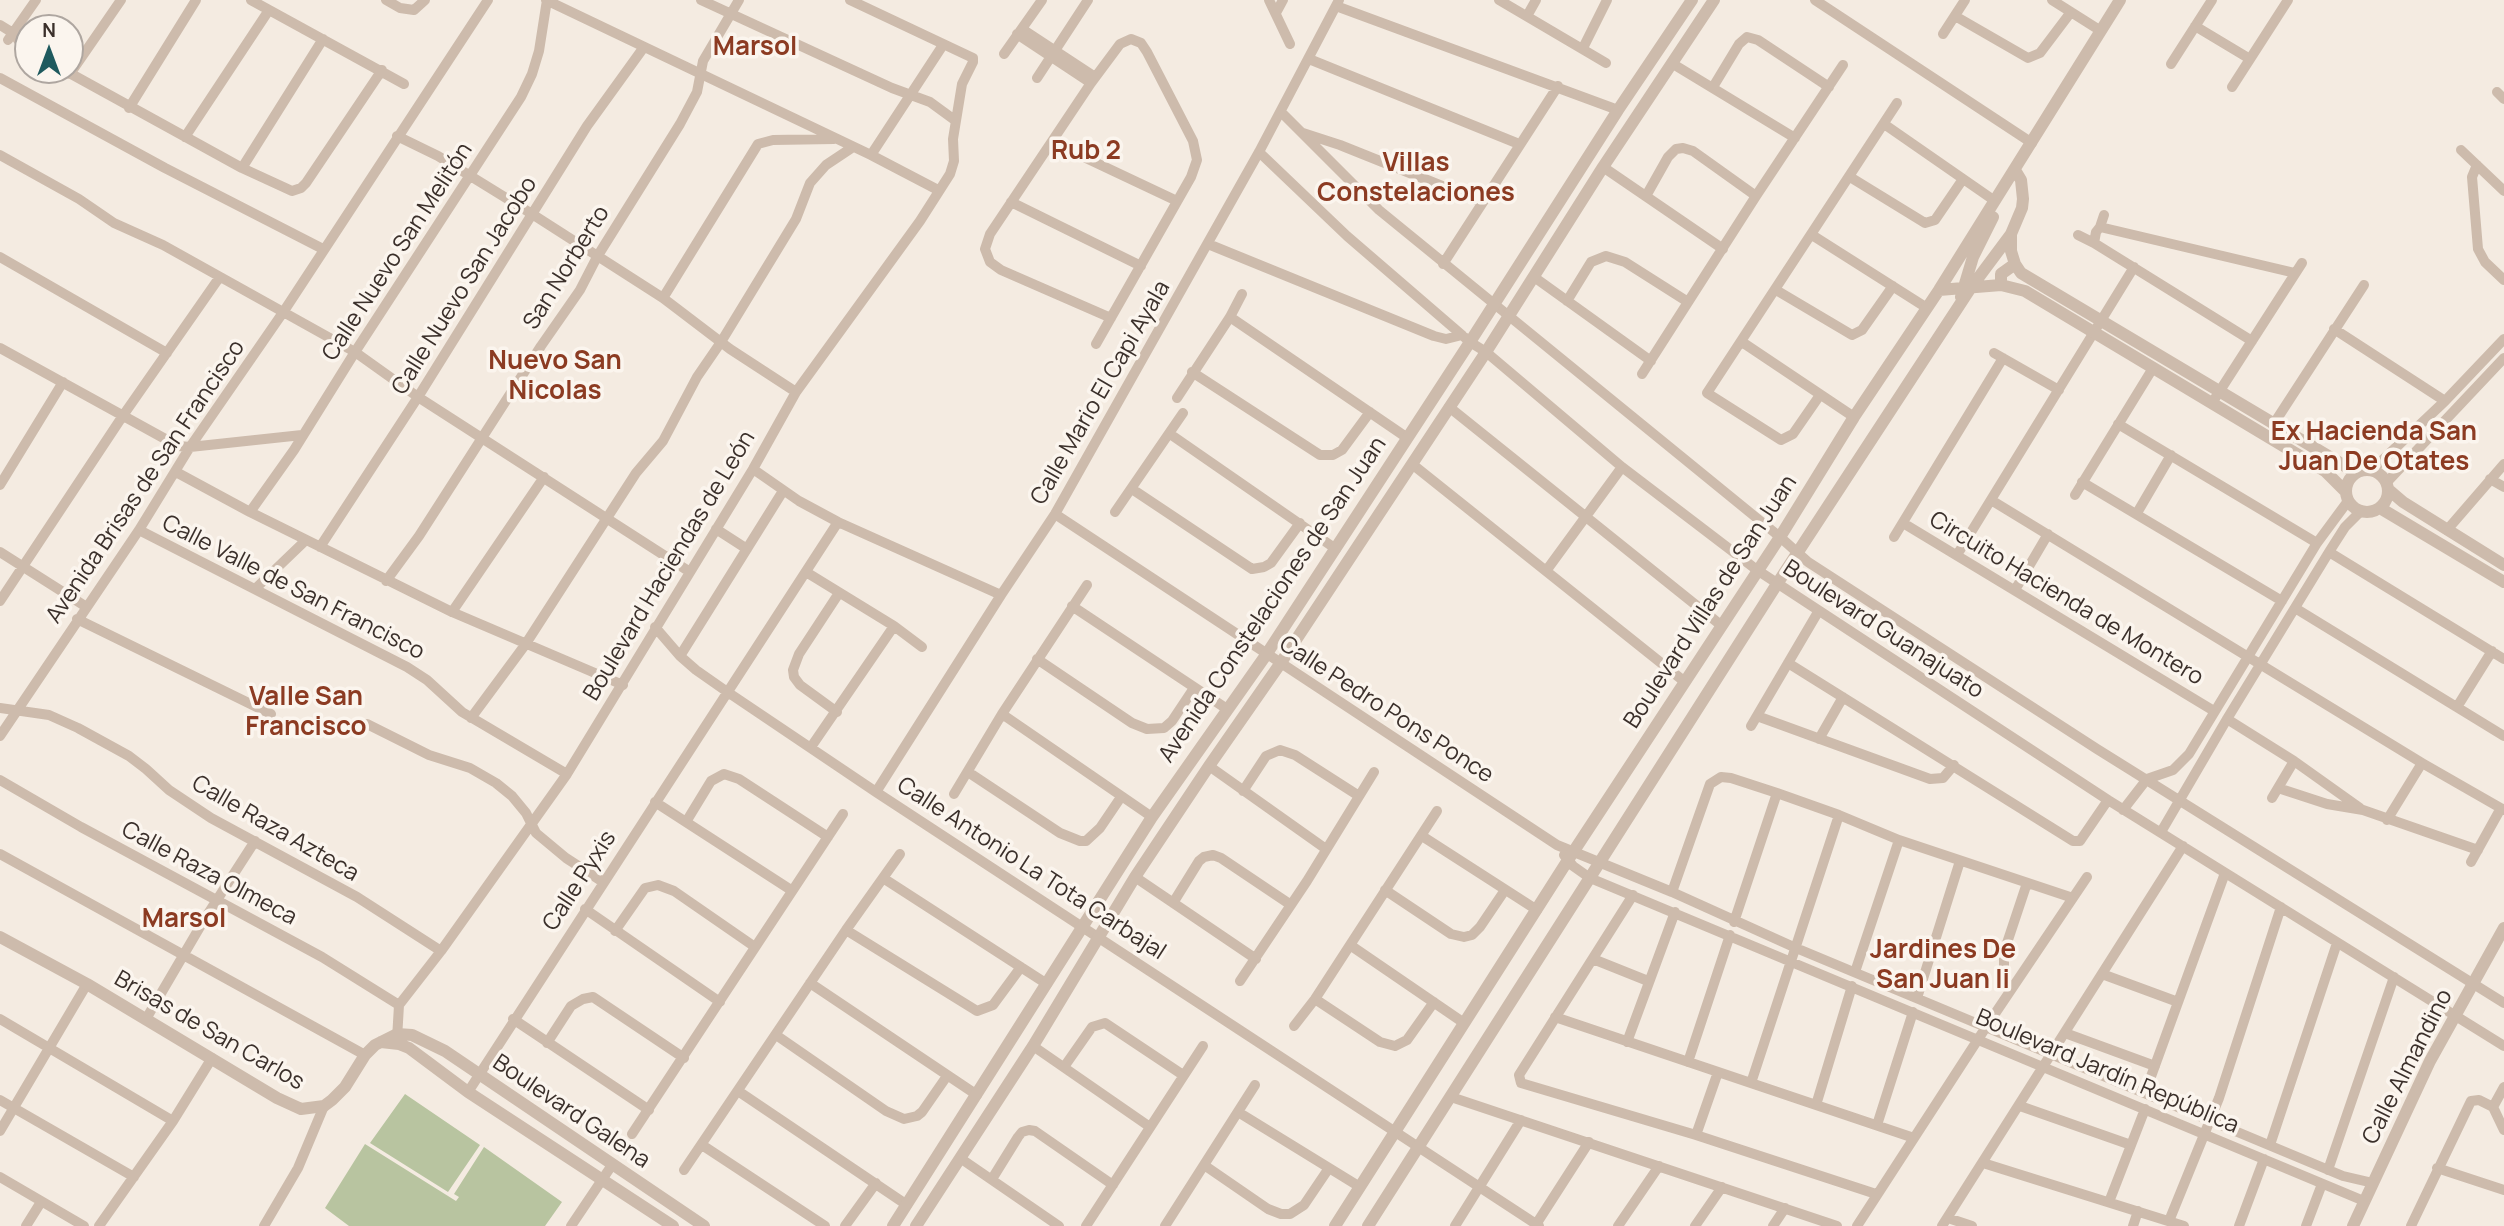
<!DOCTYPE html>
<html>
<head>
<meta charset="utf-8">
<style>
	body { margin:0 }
	#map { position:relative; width:2504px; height:1226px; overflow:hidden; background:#f4ebe1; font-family:Manrope,sans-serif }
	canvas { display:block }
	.north { position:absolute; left:14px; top:14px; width:70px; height:70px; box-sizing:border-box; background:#fbf5ee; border:2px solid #aea6a0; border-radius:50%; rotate:0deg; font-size:19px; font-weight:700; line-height:28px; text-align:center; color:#3b302b }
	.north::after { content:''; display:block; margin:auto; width:24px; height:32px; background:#1f5a5e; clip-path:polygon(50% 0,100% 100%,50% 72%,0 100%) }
</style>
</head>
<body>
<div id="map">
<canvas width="2504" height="1226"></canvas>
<div class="north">N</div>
</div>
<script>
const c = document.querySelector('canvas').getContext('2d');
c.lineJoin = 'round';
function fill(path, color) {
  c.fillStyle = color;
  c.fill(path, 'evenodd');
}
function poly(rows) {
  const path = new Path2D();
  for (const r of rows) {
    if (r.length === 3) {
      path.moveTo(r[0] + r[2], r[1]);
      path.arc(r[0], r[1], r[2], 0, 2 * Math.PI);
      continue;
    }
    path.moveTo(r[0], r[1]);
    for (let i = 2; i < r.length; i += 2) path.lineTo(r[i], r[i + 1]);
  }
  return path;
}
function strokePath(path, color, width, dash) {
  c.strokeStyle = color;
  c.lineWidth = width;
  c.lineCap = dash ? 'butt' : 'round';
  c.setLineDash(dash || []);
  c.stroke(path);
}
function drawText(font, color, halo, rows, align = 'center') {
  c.font = font + ' Manrope,sans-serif';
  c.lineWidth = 7;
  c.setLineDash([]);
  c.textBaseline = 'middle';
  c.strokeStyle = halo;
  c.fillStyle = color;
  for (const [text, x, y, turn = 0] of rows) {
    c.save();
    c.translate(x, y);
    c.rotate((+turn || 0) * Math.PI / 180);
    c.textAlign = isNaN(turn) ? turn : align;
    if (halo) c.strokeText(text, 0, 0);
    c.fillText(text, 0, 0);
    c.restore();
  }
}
fill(poly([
	[405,1094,480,1145,448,1192,370,1143],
	[365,1144,456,1201,459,1197,454,1194,484,1147,562,1202,545,1226,349,1226,325,1208]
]), '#b8c4a0');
strokePath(poly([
	[251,0,404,84],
	[386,0,400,8,414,10,425,0],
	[546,0,871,155,938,190],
	[701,0,892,88,930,102,956,121],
	[1269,0,1290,44],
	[1499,0,1606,63],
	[1815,0,2032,143],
	[2052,0,2101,31],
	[1336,6,1618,110],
	[1276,13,1283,0],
	[1527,16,1536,0],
	[1955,16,2028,58,2040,53,2071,12],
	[0,25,13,33,25,49],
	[2195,26,2250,59],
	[1022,29,1095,77],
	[1017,34,1091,83],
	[1943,34,1965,0],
	[8,40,36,0],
	[1583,48,1607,0],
	[1004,54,1042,0],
	[1309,59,1519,144],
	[1673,64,1795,138],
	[2171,64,2212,0],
	[64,70,242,168,292,191,301,188,306,183,382,70],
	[70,74,121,0],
	[0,78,165,168,323,249],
	[1037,78,1088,0],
	[1713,87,1739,44,1747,37,1758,40,1829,87],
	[2232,87,2288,0],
	[2497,92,2504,99],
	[129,108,196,0],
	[1281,112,1379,210,1780,537,1808,562,2097,749,2504,1003],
	[1884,124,1995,201],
	[1303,133,1340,145,1482,202],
	[397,136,438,156,532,214,663,298,730,349,796,392],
	[185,137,269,10],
	[1052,142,1177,201],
	[2461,150,2504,191],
	[1259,152,1347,236,1470,342,1486,352,1622,467,1757,570,2108,800,2504,1046],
	[0,155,79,199,114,223,163,245,355,352,418,397,690,572],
	[871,155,943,45],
	[2477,165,2472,177,2478,249,2485,262,2504,280],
	[1603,167,1723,249],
	[242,168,323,39],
	[1850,177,1925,223,1935,220,1963,179],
	[1646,196,1668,157,1676,149,1683,148,1693,151,1756,196],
	[1011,202,1141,266],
	[2100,227,2104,215],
	[1812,235,1927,308],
	[2078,235,2094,243],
	[1208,244,1434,336,1446,339,1462,335],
	[0,257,167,353],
	[1443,264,1558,86],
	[1534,277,1651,361],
	[1776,290,1852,335,1862,330,1893,286],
	[663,298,758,144,773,140,834,139],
	[1567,301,1591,262,1606,256,1625,262,1688,302],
	[1230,317,1406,437],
	[2334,329,2445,401],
	[2252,341,2094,243,2096,232,2100,227,2295,273],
	[1742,342,1854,417],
	[1096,344,1191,177,1197,160,1193,141,1147,52,1141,43,1131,39,1120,44,1091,83,990,234,985,249,990,262,1001,270,1111,318],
	[0,348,178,446,190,447,302,435],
	[1994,353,2059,390],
	[1192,372,1320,455,1333,455,1342,450,1370,412],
	[1642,374,1756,196,1843,65],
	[1820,395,1793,434,1781,440,1707,393,1897,103],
	[1177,398,1230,317,1242,294],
	[2212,403,2302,263],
	[1449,407,1722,626],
	[2118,424,2317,543],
	[2273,425,2364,285],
	[1170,434,1336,549],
	[1412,464,1685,682],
	[753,469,799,501,838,522,1001,595],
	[2372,470,2445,401,2504,339],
	[176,472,250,512,452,612,623,685],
	[2490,479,2504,487],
	[2082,482,2282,601],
	[2387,482,2504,358],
	[0,485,63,382],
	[1132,489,1252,569,1264,567,1271,563,1300,523],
	[2075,495,2153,368],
	[1991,500,2422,763,2504,810],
	[250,512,294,450,355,352,521,97,532,74,539,51,547,0],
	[1115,512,1183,413],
	[2137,513,2171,455],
	[1055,514,1557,845,1672,892,1796,948,2343,1176,2373,1183],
	[1903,523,2214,711],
	[716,529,747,549],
	[139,530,407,667,427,680,462,712,567,774],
	[2447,530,2504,464],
	[1894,537,2003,358],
	[320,547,418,397,587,126,644,47],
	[0,552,85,606],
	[2329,552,2504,659],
	[1957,555,2134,267],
	[1546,571,1622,467],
	[806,572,894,626,922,647],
	[386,581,419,536,541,346,580,290,597,257,680,124,697,92,703,61,739,0],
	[255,589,306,540],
	[2015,590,2048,534],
	[0,601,122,417,219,278],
	[1072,606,1227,709],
	[2295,608,2504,736],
	[452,612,544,477],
	[77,619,271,714],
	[655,627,680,656,696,670,726,691,876,792,1539,1226],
	[680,656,783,491],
	[1037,659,1132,723,1147,729,1164,728,1172,721,1194,688],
	[1788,663,2073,841,2080,841,2082,838,2108,800],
	[2457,707,2492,651],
	[0,708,49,715,78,728,129,756,146,769,169,790,211,818,357,897,441,951],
	[837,712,800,685,794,677,793,670,799,654,839,593],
	[1002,714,1152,817],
	[1757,716,1930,779,1943,778,1954,765],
	[471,718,525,645,636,473,663,441,697,377,721,342,796,219,810,183,826,165,853,147],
	[2227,719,2294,761,2360,808],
	[367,724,429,755,470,768,496,783,512,796,526,813,536,833,566,858,603,882],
	[1751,726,1818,612],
	[0,736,139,530,190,447,284,311,488,0],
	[1819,739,1843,697],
	[811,747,894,626],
	[1209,766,1326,849],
	[968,772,1060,833,1080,841,1086,841,1100,828,1121,797],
	[2147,779,2173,770,2189,754,2317,543,2348,501],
	[0,780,81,827,322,957,399,1005],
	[2278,788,2327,804,2363,810,2478,850],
	[1243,791,1266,756,1280,750,1295,755,1359,796],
	[876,792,1001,595,1055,514,1259,152,1339,0],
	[954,794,1002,714,1087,585],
	[2272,798,2294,761],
	[655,802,791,890],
	[2123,810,2147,779],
	[2387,820,2422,763],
	[686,822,711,781,724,774,739,779,828,837],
	[2161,832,2227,719,2329,552,2345,527,2361,511],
	[1422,836,1537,910],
	[0,854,365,1055],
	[1564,855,1573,866,1590,878,2364,1201],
	[2471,862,2501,808],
	[1135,877,1256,959],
	[883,878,1047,984],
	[1385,890,1451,934,1464,937,1472,935,1480,927,1505,890],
	[1672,892,1710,784,1721,777,1731,778,1777,793,1839,815,1899,840,2073,898],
	[1633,895,1519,1075,1521,1083,1696,1135,1876,1194],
	[1173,903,1199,861,1204,857,1213,855,1221,858,1291,905],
	[585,909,720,1002],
	[1734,922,1777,793],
	[846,930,977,1011,993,1005,1021,967],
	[615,931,645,888,658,885,674,891,755,947],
	[1350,945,1464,1023],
	[1593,959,1648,981],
	[1855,972,1899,840],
	[2102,974,2178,1002],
	[1240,981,1307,881,1374,772],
	[810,983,977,1095],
	[2009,992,2004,972,2004,952,2027,883],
	[1917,998,1960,861],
	[1315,999,1380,1042,1395,1046,1407,1040,1434,1002],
	[1555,1017,1914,1138],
	[0,1019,173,1121],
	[146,1019,204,920,255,841],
	[513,1019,649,1110],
	[1294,1026,1315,999,1437,811],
	[2065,1033,2155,1066],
	[776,1035,886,1111,904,1119,917,1116,922,1112,947,1076],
	[397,1039,399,1005,441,951,567,774,753,469,796,392,920,221,950,174,954,161,953,139,962,84,973,62,973,58,850,0],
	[1627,1042,1675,912],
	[547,1043,571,1006,583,999,593,997,684,1058],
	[1033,1046,1150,1127],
	[1688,1062,1730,935],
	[1064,1067,1092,1027,1105,1023,1183,1075],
	[1751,1083,1839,815],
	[738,1091,907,1205],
	[468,1092,838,522],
	[2145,1093,2225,873],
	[1451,1097,1837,1226],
	[0,1100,134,1177],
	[1816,1105,1852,986],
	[2020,1106,2131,1145],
	[2493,1107,2504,1087],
	[1238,1112,1360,1187],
	[1877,1125,1913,1012],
	[0,1131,87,984],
	[632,1134,843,814],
	[1696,1135,1718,1072],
	[702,1145,825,1226],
	[2270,1145,2337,943],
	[960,1158,1059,1226],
	[1983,1163,2184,1226],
	[1204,1165,1268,1209,1281,1214,1290,1214,1304,1205,1329,1168],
	[2437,1168,2504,1190],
	[684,1170,846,930,900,854],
	[2328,1170,2394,977],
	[0,1177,84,1226],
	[992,1179,1018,1137,1022,1132,1029,1130,1035,1131,1113,1185],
	[2109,1202,2145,1109],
	[1948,1218,1972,1226],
	[2169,1221,2219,1098,2281,907],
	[26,1226,41,1202],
	[99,1226,173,1121,212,1058],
	[264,1226,298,1168,324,1106],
	[571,1226,612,1165],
	[845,1226,876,1183],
	[1086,1226,1203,1046],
	[1165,1226,1255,1085],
	[1455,1226,1521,1120],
	[1535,1226,1589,1142],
	[1618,1226,1659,1166],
	[1695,1226,1722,1187],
	[1773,1226,1785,1208],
	[1857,1226,1986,1027,2087,877],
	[1942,1226,2183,846],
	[2133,1226,2138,1211],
	[2239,1226,2264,1159],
	[2306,1226,2322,1184],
	[2411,1226,2471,1101,2479,1100,2493,1107,2504,1130]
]), '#cdbbac', 10);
strokePath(poly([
	[2015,170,2021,180,2023,199,2022,208,2011,234,2011,251,2015,264,2021,273,2355,472],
	[2001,285,2001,274,2015,264],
	[1939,290,2001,285,2025,291,2325,471,2345,491],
	[1961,297,1973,257,1993,217],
	[2367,491,21],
	[2389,490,2403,502,2504,565],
	[2380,508,2504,582],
	[0,937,87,984,277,1098,301,1109,324,1106,332,1100,345,1087,365,1055,375,1045,397,1034,412,1035,445,1051,704,1226],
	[381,1042,399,1044,409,1048,468,1092,673,1226],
	[893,1226,1152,817,1266,655,1470,342,1618,110,1692,0],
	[916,1226,1033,1046,1135,877,1209,766,1280,664,1486,352,1603,167,1714,0],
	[1335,1226,1568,860,1780,537,1854,417,1939,290,2120,0],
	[1368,1226,1777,584,1970,289,2011,234],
	[2353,1226,2430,1061,2504,928]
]), '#cdbbac', 12);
drawText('23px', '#3b302b', '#fbf5ee', [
	["Calle Nuevo San Melitón",398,252,-57],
	["San Norberto",567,268,-58],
	["Calle Nuevo San Jacobo",465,286,-58],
	["Calle Mario El Capi Ayala",1101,393,-60],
	["Avenida Brisas de San Francisco",146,482,-56],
	["Boulevard Haciendas de León",670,566,-59],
	["Calle Valle de San Francisco",293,588,27],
	["Circuito Hacienda de Montero",2066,599,31],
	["Avenida Constelaciones de San Juan",1273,600,-56],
	["Boulevard Villas de San Juan",1711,602,-57],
	["Boulevard Guanajuato",1883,630,33],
	["Calle Pedro Pons Ponce",1386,710,33],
	["Calle Raza Azteca",275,829,30],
	["Calle Antonio La Tota Carbajal",1031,869,33],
	["Calle Raza Olmeca",209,874,28],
	["Calle Pyxis",580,881,-57],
	["Brisas de San Carlos",209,1031,30],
	["Calle Almandino",2408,1067,-63],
	["Boulevard Jardín República",2107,1072,23],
	["Boulevard Galena",571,1112,34]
]);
drawText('bold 26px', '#8c3b22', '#fbf5ee', [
	["Marsol",755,48],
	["Rub 2",1086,152],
	["Villas",1416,164],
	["Constelaciones",1416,194],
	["Nuevo San",555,362],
	["Nicolas",555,392],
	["Ex Hacienda San",2374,433],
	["Juan De Otates",2374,463],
	["Valle San",306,698],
	["Francisco",306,728],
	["Marsol",184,920],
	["Jardines De",1943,951],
	["San Juan Ii",1943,981]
]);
</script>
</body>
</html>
